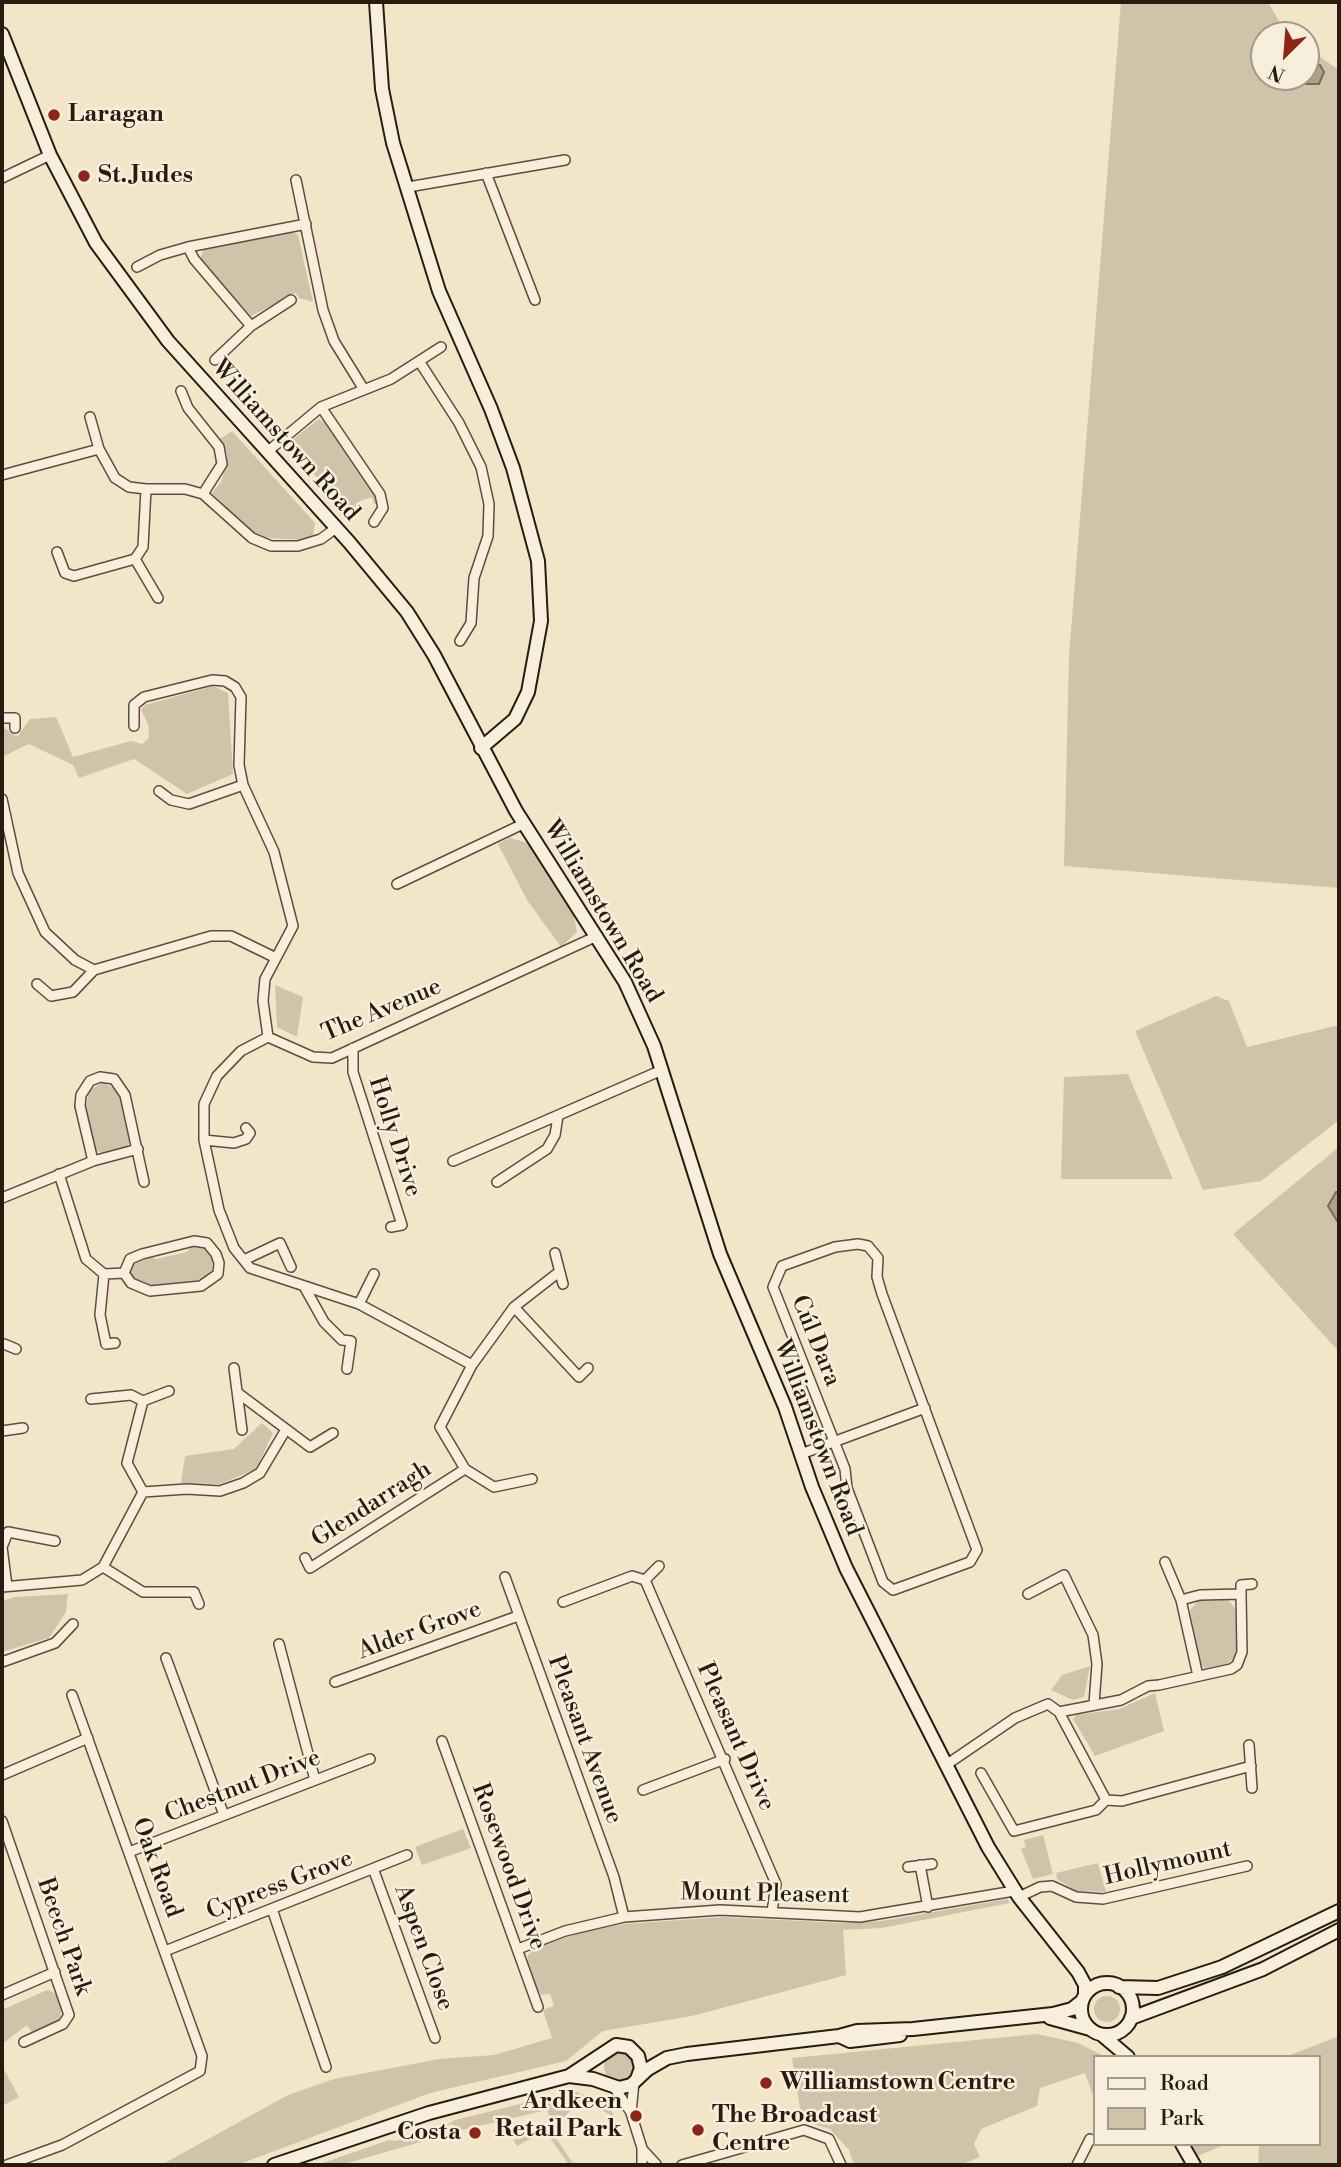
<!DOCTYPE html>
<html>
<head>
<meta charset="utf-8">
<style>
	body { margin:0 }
	#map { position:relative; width:1341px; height:2167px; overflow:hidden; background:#f3e6c8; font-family:"Libre Bodoni",serif }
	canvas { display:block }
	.frame { position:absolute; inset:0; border:4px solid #281b10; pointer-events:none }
	.legend { position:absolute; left:1093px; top:2055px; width:228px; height:91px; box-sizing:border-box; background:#f7efdb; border:2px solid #a49a8a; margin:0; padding:9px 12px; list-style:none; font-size:21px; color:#281b10 }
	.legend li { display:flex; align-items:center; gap:14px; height:35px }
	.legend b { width:35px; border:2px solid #a49a8a }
	.north { position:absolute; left:1250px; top:21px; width:70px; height:70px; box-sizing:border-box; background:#f7efdb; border:2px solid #a49a8a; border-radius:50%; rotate:205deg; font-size:19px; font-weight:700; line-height:28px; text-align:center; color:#281b10 }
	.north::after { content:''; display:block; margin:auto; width:24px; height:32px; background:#8f2418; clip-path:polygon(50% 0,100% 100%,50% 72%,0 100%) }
</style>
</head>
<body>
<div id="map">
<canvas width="1341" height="2167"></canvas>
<div class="frame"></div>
<ul class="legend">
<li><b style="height:9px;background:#f7efdb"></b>Road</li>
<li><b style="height:19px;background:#d0c3a9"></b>Park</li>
</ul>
<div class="north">N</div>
</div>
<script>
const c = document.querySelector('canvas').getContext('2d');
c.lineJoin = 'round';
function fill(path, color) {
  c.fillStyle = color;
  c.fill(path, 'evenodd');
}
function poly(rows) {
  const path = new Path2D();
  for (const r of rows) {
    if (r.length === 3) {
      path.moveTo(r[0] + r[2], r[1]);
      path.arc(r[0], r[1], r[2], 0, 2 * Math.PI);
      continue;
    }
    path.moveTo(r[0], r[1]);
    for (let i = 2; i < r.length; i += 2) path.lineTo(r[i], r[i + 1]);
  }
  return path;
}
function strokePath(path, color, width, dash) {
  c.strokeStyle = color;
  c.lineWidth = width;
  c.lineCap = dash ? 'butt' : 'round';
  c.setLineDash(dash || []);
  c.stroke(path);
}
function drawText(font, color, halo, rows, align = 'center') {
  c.font = font + ' "Libre Bodoni",serif';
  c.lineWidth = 5;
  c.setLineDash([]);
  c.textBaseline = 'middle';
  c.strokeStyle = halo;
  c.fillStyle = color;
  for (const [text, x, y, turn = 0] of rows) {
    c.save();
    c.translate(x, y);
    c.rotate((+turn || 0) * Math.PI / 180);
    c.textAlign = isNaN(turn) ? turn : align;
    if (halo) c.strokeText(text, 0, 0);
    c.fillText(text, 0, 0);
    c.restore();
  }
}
fill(poly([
	[1121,2,1268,2,1287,35,1264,35,1264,77,1306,77,1306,47,1339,70,1339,888,1064,866,1069,656],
	[293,232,298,235,313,302,299,298,296,293,251,316,200,259,204,248],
	[319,419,329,425,376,493,379,504,374,504,372,497,360,501,352,514,293,452,293,439],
	[232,431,315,523,313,535,307,540,264,538,251,531,212,493,221,482,226,467,227,454,220,439],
	[213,686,228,693,233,774,187,794,134,759,79,778,73,765,29,744,2,757,2,726,17,737,30,719,56,717,73,757,131,741,142,744,149,738,148,724,141,710,145,705],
	[510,838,528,843,573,912,577,932,561,947,527,900,498,844],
	[275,985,303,997,297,1037,277,1027],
	[1216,996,1229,1001,1247,1047,1339,1025,1339,1120,1261,1181,1203,1190,1135,1031],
	[1128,1074,1173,1179,1061,1179,1064,1077],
	[103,1082,119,1092,131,1139,128,1146,102,1153,95,1150,86,1109,89,1091],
	[1339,1147,1339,1352,1233,1234],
	[191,1247,205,1248,212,1255,212,1273,206,1279,145,1286,130,1275,132,1265,151,1257,156,1259,187,1252],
	[262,1423,273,1433,256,1469,220,1484,181,1483,185,1456,234,1449],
	[68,1594,66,1612,49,1638,2,1652,2,1601,15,1597],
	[1228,1600,1235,1608,1237,1647,1233,1659,1224,1666,1205,1669,1200,1663,1190,1610,1198,1601],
	[1090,1666,1084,1697,1073,1700,1051,1690,1062,1675],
	[1155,1693,1164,1731,1095,1756,1073,1719,1076,1715,1119,1709],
	[463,1829,471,1848,422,1865,415,1847],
	[1043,1835,1053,1874,1033,1879,1021,1849,1026,1847,1024,1840],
	[1098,1863,1106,1892,1076,1891,1057,1879,1056,1873],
	[1007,1899,1010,1903,882,1928,843,1930,846,1975,692,2016,603,2031,566,2061,430,2093,237,2165,161,2165,288,2095,334,2079,439,2059,494,2055,552,2038,543,2010,554,2006,550,1994,542,1995,536,1989,527,1963,528,1955,536,1948,588,1930,624,1924,723,1917,843,1923,882,1921],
	[47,1990,57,1994,62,2005,60,2019,32,2032,27,2025,2,2044,2,2010],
	[1107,2009,13],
	[1037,2034,1078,2043,1106,2057,1094,2057,1094,2099,1085,2073,1040,2088,1037,2106,981,2129,974,2144,980,2157,960,2165,854,2165,849,2150,830,2129,802,2121,792,2058],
	[1339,2036,1339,2165,1258,2165,1259,2144,1318,2144,1318,2057,1285,2057],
	[619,2067,15],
	[2,2066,19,2097,2,2106],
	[573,2091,600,2100,608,2105,615,2118,583,2099,560,2121,550,2119,547,2110,458,2131,452,2124,443,2127,455,2120],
	[429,2131,431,2139,341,2165,317,2165,389,2140,395,2141],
	[538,2133,556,2138,574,2165,569,2165,550,2138,536,2136,517,2146,513,2140],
	[1192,2144,1226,2144,1198,2156]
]), '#d0c3a9');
const water = poly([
	[1306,62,1320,65,1324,72,1319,84,1305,84,1302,79,1306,77,1306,62],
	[1336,1192,1339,1192,1339,1224,1328,1206,1336,1192]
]);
fill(water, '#aea189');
strokePath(water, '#786b59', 2);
const street = poly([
	[486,173,535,300],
	[2,178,50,155],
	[296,180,323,310,334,341,363,388],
	[408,187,565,160],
	[188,247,194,259,251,326],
	[137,267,160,255,188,247,306,224],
	[215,360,251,326,291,300],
	[419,361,459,423,481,467,489,504,488,536,474,578,471,623,460,641],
	[181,391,188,408,219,447,222,464,203,494],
	[321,407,380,494,383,508,374,522],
	[90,417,99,449,115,478,129,487,146,489],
	[267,452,321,407,391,379,441,347],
	[2,475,99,449],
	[57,552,65,573,74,576,135,559,143,547,146,489,185,489,203,494,252,538,271,546,298,546,321,539,336,528],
	[135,559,158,598],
	[2,718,15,718,15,728],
	[134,726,134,705,144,697,212,680,225,681,235,687,241,697,239,765,243,785,274,852,293,926,265,979,263,1001,268,1037],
	[159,791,171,800,189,804,243,785],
	[2,799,18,873,45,932,75,960,94,970],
	[397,884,523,824],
	[37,984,51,996,73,992,94,970,211,936,231,936,276,958],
	[353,1048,353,1072,402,1225,391,1227],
	[204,1140,234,1143,246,1139,250,1133,246,1128],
	[93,1161,80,1106,81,1095,90,1081,100,1077,114,1079,125,1095,144,1182],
	[453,1161,662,1070],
	[59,1174,86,1259,104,1274,124,1273,131,1283,150,1291,201,1286,218,1274,219,1263,216,1254,207,1243,194,1241,142,1254,130,1259,124,1273],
	[497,1182,547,1149,555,1135,558,1116],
	[2,1198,93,1161,138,1149],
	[858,1244,868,1246,878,1258,877,1277,882,1294,977,1550,970,1562,893,1590,883,1582,847,1488,845,1469,773,1287,782,1266,835,1247,858,1244],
	[555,1253,563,1284],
	[244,1260,280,1243,291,1267],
	[104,1274,100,1315,106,1344,115,1343],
	[305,1288,324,1322,342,1340,351,1341,347,1369],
	[359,1304,374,1274],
	[514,1307,579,1377,588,1368],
	[4,1344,16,1349],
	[472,1365,359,1304,250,1268,234,1248,219,1210,204,1140,204,1104,217,1076,241,1051,268,1037,313,1057,332,1058,597,936],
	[234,1368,242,1430],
	[238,1393,310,1447,333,1433],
	[91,1399,131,1395,143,1401],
	[143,1401,127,1463,143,1492],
	[143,1401,169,1391],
	[2,1431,23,1428],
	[801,1454,925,1408],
	[532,1479,494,1487,465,1469,440,1427,472,1365,514,1307,559,1272],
	[143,1492,187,1489,220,1491,243,1483,260,1473,285,1431],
	[2,1547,8,1532,55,1541],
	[2,1547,7,1586],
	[305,1558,310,1568,465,1469],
	[1165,1562,1181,1600],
	[103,1567,143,1592,194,1592,199,1604],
	[505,1577,614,1877,624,1917],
	[645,1580,776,1884,772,1912],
	[2,1587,82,1580,103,1567,143,1492],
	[1028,1594,1064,1575,1093,1635,1097,1664,1094,1704],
	[1241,1594,1241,1585,1252,1584],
	[563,1602,632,1576,645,1580,659,1566],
	[279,1644,315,1780],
	[166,1658,224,1815],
	[2,1662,55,1643,73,1624],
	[335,1682,518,1616],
	[1059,1712,1121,1700,1148,1686,1159,1685,1231,1669,1237,1665,1242,1652,1241,1594,1200,1595,1181,1600,1198,1676],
	[442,1741,538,2007],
	[1249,1745,1252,1788],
	[946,1765,1015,1718,1048,1704,1059,1712,1106,1800],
	[981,1773,1014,1831,1096,1810,1106,1800,1122,1801,1251,1766],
	[2,1775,88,1738],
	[643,1790,725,1759],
	[2,1821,69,2015,63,2024,24,2042],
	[129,1852,370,1759],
	[920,1865,928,1907],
	[908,1867,932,1864],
	[374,1871,435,2038],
	[1019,1897,1040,1887,1052,1886,1076,1897,1103,1899,1247,1866],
	[272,1909,326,2067],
	[518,1949,565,1931,624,1917,720,1910,860,1917,1014,1891],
	[165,1951,407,1855],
	[2,1995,55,1972],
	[634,2082,631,2113,642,2148,642,2165],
	[614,2087,630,2111],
	[643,2150,656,2164],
	[7,2165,62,2145,200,2071,202,2056,72,1695],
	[682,2165,804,2130,829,2139,841,2165],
	[1077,2165,1090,2139]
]);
const secondary = poly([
	[376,2,382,89,393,143,439,291,491,409,513,468,538,561,541,621,528,692,515,719,481,748],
	[2,34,50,155,96,243,168,341,349,542,407,612,434,655,516,811,625,982,654,1046,720,1254,785,1407,812,1487,846,1568,988,1847,1019,1897,1078,1972,1085,1985,1085,1995],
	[1107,2009,26],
	[1119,1987,1158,1988,1222,1967,1339,1911],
	[1050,2018,1090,2029],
	[1131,2018,1263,1969,1339,1930],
	[1102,2035,1128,2057],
	[839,2036,850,2041,900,2035],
	[569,2076,593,2079,619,2088,631,2085,648,2069,667,2058,687,2054,839,2036,857,2031,913,2029,1053,2014,1072,2009,1082,2001],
	[1182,2144,1194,2165],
	[274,2165,429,2113,569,2076,616,2045,629,2047,638,2056,641,2068,637,2079]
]);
strokePath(street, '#5b4e3e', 12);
strokePath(secondary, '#281b10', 16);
strokePath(street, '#f7efdb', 9);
strokePath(secondary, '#f7efdb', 12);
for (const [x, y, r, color] of [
	[54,115,7,"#8f2418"],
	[84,176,7,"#8f2418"],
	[766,2083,7,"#8f2418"],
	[636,2116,7,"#8f2418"],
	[698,2130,7,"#8f2418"],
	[475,2133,7,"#8f2418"]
]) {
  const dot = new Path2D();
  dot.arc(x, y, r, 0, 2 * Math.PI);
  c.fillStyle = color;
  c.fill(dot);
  strokePath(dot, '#f7efdb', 2.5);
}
drawText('bold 24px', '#281b10', '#f7efdb', [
	["Laragan",68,115],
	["St. Judes",98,176],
	["Williamstown Centre",780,2083],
	["Ardkeen",622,2102,"right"],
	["Retail Park",622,2130,"right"],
	["The Broadcast",712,2116],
	["Centre",712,2144],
	["Costa",461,2133,"right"]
], 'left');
drawText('24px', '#281b10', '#f7efdb', [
	["Williamstown Road",285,441,48],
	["Williamstown Road",602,912,59],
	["The Avenue",382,1011,-23],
	["Holly Drive",394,1137,72],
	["Cúl Dara",815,1341,68],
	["Williamstown Road",817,1438,69],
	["Glendarragh",372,1505,-33],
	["Alder Grove",420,1631,-20],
	["Pleasant Drive",735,1737,66],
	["Pleasant Avenue",584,1740,70],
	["Chestnut Drive",243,1787,-21],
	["Hollymount",1168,1864,-13],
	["Rosewood Drive",508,1867,70],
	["Oak Road",156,1868,70],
	["Cypress Grove",280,1886,-21],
	["Mount Pleasent",765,1895,1],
	["Beech Park",63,1937,71],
	["Aspen Close",423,1948,70]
]);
</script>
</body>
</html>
